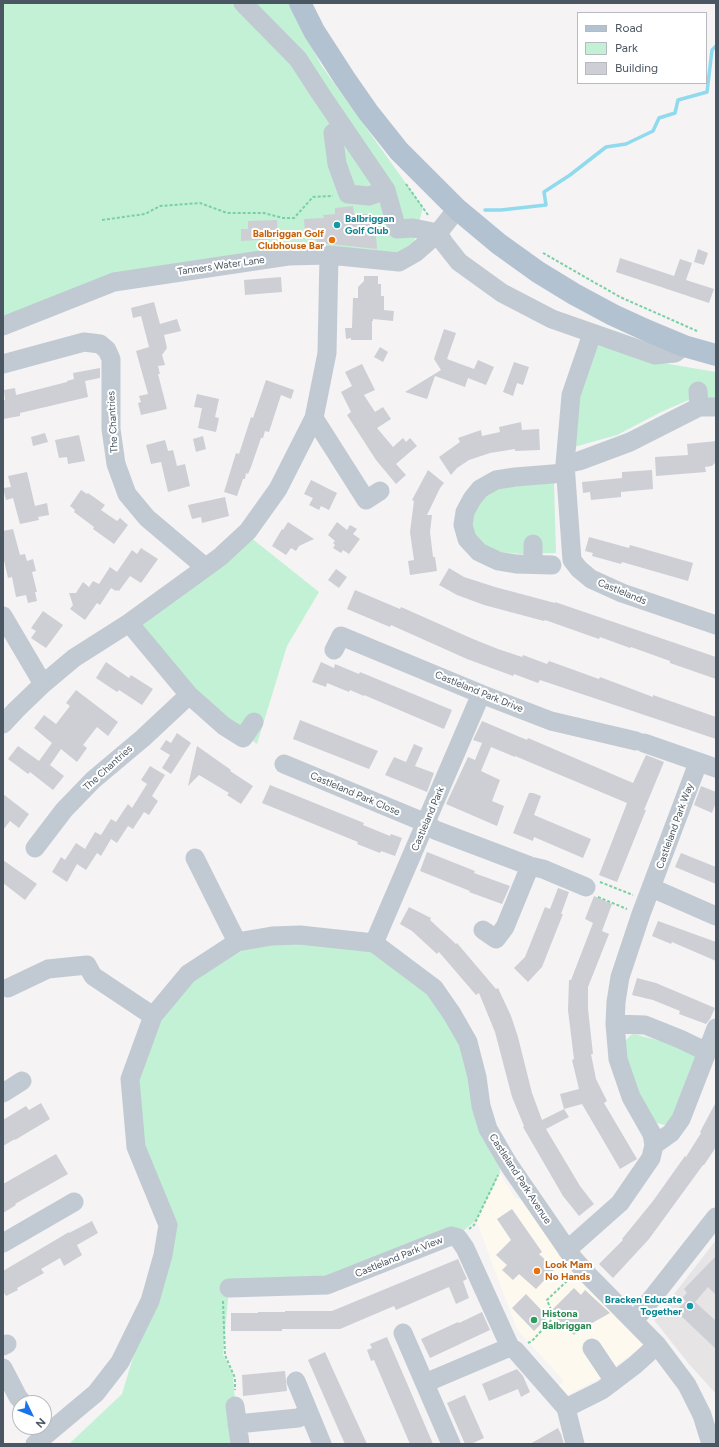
<!DOCTYPE html>
<html>
<head>
<meta charset="utf-8">
<style>
	body { margin:0 }
	#map { position:relative; width:719px; height:1447px; overflow:hidden; background:#f5f3f3; font-family:Figtree,sans-serif }
	canvas { display:block }
	.frame { position:absolute; inset:0; border:4px solid #4a5661; pointer-events:none }
	.legend { position:absolute; left:577px; top:12px; width:130px; height:72px; box-sizing:border-box; background:#fff; border:1px solid #b7bbc0; margin:0; padding:5px 7px; list-style:none; font-size:12px; color:#4a5661 }
	.legend li { display:flex; align-items:center; gap:8px; height:20px }
	.legend b { width:20px; border:1px solid #b7bbc0 }
	.north { position:absolute; left:12px; top:1395px; width:40px; height:40px; box-sizing:border-box; background:#fff; border:1px solid #b7bbc0; border-radius:50%; rotate:133deg; font-size:11px; font-weight:700; line-height:16px; text-align:center; color:#4a5661 }
	.north::after { content:''; display:block; margin:auto; width:14px; height:18px; background:#1a73e8; clip-path:polygon(50% 0,100% 100%,50% 72%,0 100%) }
</style>
</head>
<body>
<div id="map">
<canvas width="719" height="1447"></canvas>
<div class="frame"></div>
<ul class="legend">
<li><b style="height:5px;background:#b3c2d1"></b>Road</li>
<li><b style="height:11px;background:#c3f1d5"></b>Park</li>
<li><b style="height:11px;background:#cdcfd5"></b>Building</li>
</ul>
<div class="north">N</div>
</div>
<script>
const c = document.querySelector('canvas').getContext('2d');
c.lineJoin = 'round';
function fill(path, color) {
  c.fillStyle = color;
  c.fill(path, 'evenodd');
}
function poly(rows) {
  const path = new Path2D();
  for (const r of rows) {
    path.moveTo(r[0], r[1]);
    for (let i = 2; i < r.length; i += 2) path.lineTo(r[i], r[i + 1]);
  }
  return path;
}
function strokePath(path, color, width, dash) {
  c.strokeStyle = color;
  c.lineWidth = width;
  c.lineCap = dash ? 'butt' : 'round';
  c.setLineDash(dash || []);
  c.stroke(path);
}
function drawText(font, color, halo, rows, align = 'center') {
  c.font = font + ' Figtree,sans-serif';
  c.lineWidth = 4;
  c.setLineDash([]);
  c.textBaseline = 'middle';
  c.strokeStyle = halo;
  c.fillStyle = color;
  for (const [text, x, y, turn = 0] of rows) {
    c.save();
    c.translate(x, y);
    c.rotate((+turn || 0) * Math.PI / 180);
    c.textAlign = isNaN(turn) ? turn : align;
    if (halo) c.strokeText(text, 0, 0);
    c.fillText(text, 0, 0);
    c.restore();
  }
}
fill(poly([
	[500,1173,515,1198,523,1200,646,1342,640,1348,598,1379,566,1396,557,1387,564,1381,521,1334,516,1327,476,1220]
]), '#fdf9ef');
fill(poly([
	[716,1240,716,1394,689,1364,654,1320]
]), '#e6e4e5');
fill(poly([
	[3,3,290,3,321,65,423,207,413,246,406,254,114,282,3,326],
	[591,344,608,348,663,363,716,372,716,406,700,395,661,412,617,435,574,447,575,396],
	[554,481,556,553,520,554,500,552,484,546,472,535,467,515,482,491],
	[245,533,319,592,287,646,257,744,218,717,139,624],
	[361,941,452,1014,499,1158,500,1173,476,1220,461,1233,342,1280,229,1288,223,1354,233,1374,238,1444,69,1444,122,1394,150,1301,168,1225,133,1111,153,1016,237,942],
	[634,1034,668,1043,696,1056,675,1113,667,1124,664,1125,657,1123,647,1115,624,1050,626,1040,631,1035]
]), '#c3f1d5');
strokePath(poly([
	[485,210,501,210,546,205,544,192,570,175,606,147,626,144,653,131,659,118,675,113,678,100,707,92,712,50,716,46]
]), '#90daee', 3.5);
fill(poly([
	[353,206,354,214,370,214,371,236,376,235,377,249,330,244,317,244,316,232,305,232,304,219,324,218,323,215,335,214,335,208],
	[277,220,278,239,241,241,241,229,248,229,248,221],
	[698,249,708,253,704,265,694,262],
	[620,258,674,276,680,259,692,263,686,280,714,289,709,303,616,272],
	[364,276,378,276,378,284,381,284,381,296,384,296,384,310,394,311,393,321,373,319,373,321,372,321,372,340,351,340,351,338,346,339,345,328,352,328,353,298,358,298,358,287,364,281],
	[281,277,282,292,245,295,244,280],
	[154,302,160,324,177,319,181,331,164,335,167,348,162,355,165,365,158,366,160,374,158,374,167,409,141,415,138,403,141,402,139,396,148,394,136,351,149,347,141,316,133,318,131,308],
	[444,329,456,333,447,359,474,369,478,360,494,367,486,385,468,378,465,387,435,376,427,399,405,392,441,370,434,359],
	[380,347,388,352,383,362,374,357],
	[514,362,529,367,523,385,517,383,513,396,503,392],
	[362,364,375,390,364,395,375,412,383,407,391,419,377,428,393,447,403,438,406,442,410,438,417,446,396,464,406,475,396,484,376,460,347,415,351,412,341,392,352,386,345,372],
	[100,368,100,378,85,381,88,397,20,413,20,416,3,419,3,400,5,400,4,390,15,388,16,395,67,382,67,381,74,379,73,373],
	[266,380,294,390,291,399,281,395,269,432,265,431,263,438,261,438,251,467,248,474,246,473,245,479,243,479,237,496,224,492,236,453,239,454,251,417,253,418],
	[197,394,219,399,215,417,219,418,216,432,198,428,202,408,194,407],
	[521,422,522,430,539,429,540,450,515,451,515,449,490,453,469,460,457,468,451,475,439,457,460,442,458,438,481,430,482,436,500,432,499,427],
	[45,433,48,442,33,446,31,437],
	[79,435,85,461,68,464,67,457,59,458,55,440],
	[203,436,206,449,196,452,193,439],
	[165,440,168,451,173,450,177,466,185,464,190,486,168,492,161,462,151,464,146,445],
	[716,441,716,462,712,466,705,467,706,472,656,476,655,457,688,455,687,444],
	[428,470,444,483,440,488,427,515,432,515,430,532,433,557,435,557,437,571,410,575,408,561,414,560,410,532,414,501,412,500],
	[652,470,653,489,621,492,621,497,591,500,590,492,583,493,582,482,622,478,622,472],
	[27,472,35,506,47,503,49,515,38,517,39,520,20,524,13,498,6,500,3,488,11,487,8,476],
	[311,480,337,493,329,510,321,506,319,510,309,505,313,498,304,494],
	[81,490,87,494,88,493,105,505,101,510,117,521,120,518,128,525,114,544,93,529,94,527,74,512,75,510,70,506],
	[225,497,229,516,202,523,201,517,192,519,188,505],
	[288,522,314,539,299,546,296,551,291,548,286,555,272,546,282,529,283,530],
	[337,522,347,530,350,525,357,529,353,534,360,539,349,554,343,550,341,553,333,548,335,545,333,543,335,541,328,535],
	[13,529,20,555,25,554,27,561,33,559,36,571,32,572,37,592,35,592,37,601,28,603,26,595,16,597,12,577,8,578,3,556,3,531],
	[589,537,629,548,630,545,693,563,688,581,622,562,621,564,592,556,593,553,585,551],
	[141,548,158,559,141,583,130,576,119,591,117,590,116,591,111,588,100,605,97,603,85,620,70,609,73,605,69,593,76,593,83,582,89,587,93,581,99,584,110,567,117,572,132,550,137,554],
	[449,568,464,577,495,587,555,603,555,602,716,657,716,679,670,663,670,661,631,647,630,648,600,637,599,639,545,620,544,621,484,605,457,595,439,585],
	[336,569,347,577,339,588,328,580],
	[355,590,400,609,401,607,473,639,498,649,522,657,523,655,547,664,549,661,599,679,600,677,653,697,653,695,716,717,716,739,540,680,538,683,514,674,513,676,467,659,391,625,390,627,347,609],
	[43,611,63,625,46,648,31,638,36,631,31,628],
	[106,662,129,678,131,675,153,689,142,705,119,690,117,692,96,678],
	[321,662,334,668,335,664,359,674,360,672,452,710,444,729,364,695,364,696,350,690,349,692,327,683,326,687,312,682],
	[76,690,118,722,108,736,97,727,83,745,87,748,77,762,61,749,50,765,64,776,53,790,30,772,28,774,8,759,18,746,39,761,52,743,34,728,44,715,56,724,70,706,66,703],
	[300,720,378,751,369,769,293,739],
	[482,721,527,740,528,738,633,783,646,755,664,762,644,810,646,810,617,882,599,875,627,803,515,756,515,757,491,747,481,771,500,780,492,801,504,806,497,826,446,804,468,757,475,760,482,743,473,740],
	[177,733,191,743,171,774,162,768,170,755,160,749,166,740,171,743],
	[414,744,423,748,415,766,434,773,427,792,385,775,394,757,406,762],
	[197,746,231,770,230,771,253,786,241,804,227,795,229,793,199,775,188,786],
	[150,766,165,775,152,796,158,801,149,815,144,812,133,829,128,826,117,843,111,839,101,856,97,853,86,870,77,864,67,882,52,872,61,857,65,860,76,843,85,849,95,832,101,835,111,819,116,822,128,804,132,808,147,784,141,780],
	[270,785,364,823,363,825,390,836,391,834,402,838,395,856,381,851,380,853,357,844,358,842,262,803],
	[701,786,716,792,716,802,712,813,694,805],
	[529,793,533,793,541,796,534,815,591,839,583,858,534,837,533,841,513,833],
	[3,794,29,814,19,828,10,821,3,830],
	[427,852,475,871,474,873,510,886,502,904,469,892,470,891,420,871],
	[681,853,716,867,716,884,675,867],
	[3,860,37,884,25,900,3,883],
	[558,888,569,892,561,914,563,914,542,967,528,982,514,968,525,957,545,907,550,909],
	[594,896,612,904,602,931,609,934,588,987,588,1009,593,1054,591,1054,596,1079,607,1101,604,1103,637,1159,620,1169,582,1104,564,1109,560,1094,579,1089,572,1060,574,1059,568,1010,569,980,571,980,593,923,585,919],
	[409,907,431,918,430,920,456,944,457,943,496,989,498,988,511,1016,518,1037,532,1093,542,1120,564,1109,569,1117,546,1129,580,1186,594,1204,579,1216,563,1196,523,1127,524,1126,512,1097,495,1032,479,993,476,995,439,952,437,954,412,931,400,924],
	[658,921,716,942,716,961,672,942,671,944,652,936],
	[637,978,656,983,715,1008,710,1019,706,1024,679,1014,680,1011,653,1000,632,995],
	[716,1102,716,1147,704,1165,703,1165,649,1239,613,1278,599,1264,623,1240,622,1239,653,1201,685,1156,686,1157,701,1133,700,1132],
	[41,1103,50,1119,15,1140,15,1139,3,1146,3,1120,26,1106,29,1110],
	[56,1154,68,1174,15,1204,16,1205,3,1213,3,1184],
	[512,1209,542,1252,539,1254,555,1269,536,1289,519,1274,513,1280,502,1270,507,1265,496,1255,511,1240,497,1219],
	[92,1221,98,1233,77,1245,82,1255,64,1266,60,1258,41,1269,44,1273,17,1288,18,1290,6,1296,3,1291,3,1271,69,1232,69,1233],
	[716,1256,716,1295,708,1287,695,1302,716,1321,716,1349,676,1311,686,1301,682,1298,687,1293,684,1289],
	[458,1259,467,1279,463,1281,469,1298,456,1304,449,1287,396,1310,394,1306,340,1329,282,1329,282,1331,231,1331,231,1313,258,1313,258,1312,285,1312,285,1311,332,1311],
	[574,1288,581,1295,585,1290,610,1313,578,1331,574,1335,550,1312],
	[526,1294,548,1317,534,1331,512,1308],
	[482,1312,490,1330,430,1358,421,1339,458,1322,459,1323],
	[387,1337,406,1381,433,1444,410,1444,374,1360,371,1361,367,1350,372,1348,370,1344],
	[325,1352,334,1372,367,1444,345,1444,340,1433,308,1360],
	[517,1369,523,1376,530,1392,521,1397,518,1389,489,1401,482,1384],
	[285,1371,287,1391,243,1396,242,1375],
	[465,1395,484,1438,471,1444,465,1444,447,1403],
	[558,1428,561,1434,564,1444,530,1444]
]), '#cdcfd5');
strokePath(poly([
	[406,184,428,215],
	[102,220,145,214,160,206,200,203,227,213,264,213,283,218,294,218,313,197,333,196],
	[543,253,620,297,697,331],
	[600,882,633,895],
	[598,897,627,909],
	[469,1229,474,1225,498,1175],
	[223,1301,225,1355,235,1378,235,1390],
	[528,1343,532,1341,554,1317,547,1300,570,1278]
]), '#7ad0a6', 2, [3, 2]);
strokePath(poly([
	[243,3,298,59,320,93,386,190,397,229,413,228,438,233,444,243,459,262,502,293,552,319,655,355,675,353,684,346],
	[342,125,333,133,337,164,348,194,369,196,386,190],
	[3,326,114,282,288,256,329,255,399,262,415,253,438,233,457,209],
	[592,334,571,395,565,464,572,560,579,569,591,579,622,593,716,625],
	[3,364,84,342,100,344,107,350,111,359,111,429,116,464,127,494,147,518,205,567],
	[698,391,699,407],
	[314,418,366,500,380,491],
	[565,464,579,461,630,442,699,407,715,407],
	[533,563,533,544],
	[552,565,516,564,498,561,479,552,467,539,463,525,465,512,472,499,480,489,496,480,515,477,565,473],
	[3,616,43,684],
	[129,623,189,695,224,726,243,738,254,722],
	[334,650,341,636,481,694,551,721,636,741],
	[3,724,16,710,43,684,74,658,129,623,220,557,248,531,278,489,314,418,327,353,329,255],
	[644,743,716,768],
	[284,764,426,823,435,830,530,866,543,869,586,887],
	[35,848,64,810,93,780,143,738,189,695],
	[195,858,237,942],
	[652,888,716,916],
	[483,930,496,939,505,927,530,866],
	[374,943,481,694],
	[8,988,48,969,87,965,93,976,153,1016],
	[615,1024,616,1002,620,977,641,914,698,763],
	[707,1052,716,1028],
	[3,1093,22,1081],
	[3,1243,74,1202],
	[567,1250,620,1203,651,1158,654,1145,652,1134,631,1097,618,1059,615,1024,645,1025,680,1039,707,1052,681,1119,671,1133,654,1145],
	[229,1288,327,1285,451,1236,458,1238,465,1248,510,1347,516,1351,566,1408],
	[634,1321,716,1217],
	[403,1333,451,1444],
	[3,1346,7,1344],
	[592,1348,614,1381],
	[3,1368,18,1397,23,1403],
	[296,1381,322,1444],
	[425,1383,510,1347],
	[235,1406,240,1444],
	[237,1424,298,1418,309,1413],
	[35,1444,96,1393,120,1362,150,1301,163,1255,168,1225,136,1147,130,1079,153,1016,188,974,237,942,272,936,300,935,374,943,434,988,452,1014,468,1042,477,1077,481,1106,488,1129,509,1165,573,1258,588,1275,657,1345,687,1385,702,1415,711,1444],
	[575,1444,566,1408,602,1390,614,1381,635,1365,657,1345]
]), '#c1cad2', 19);
strokePath(poly([
	[300,3,314,31,345,79,368,112,399,151,457,209,499,244,538,272,574,294,613,315,648,331,684,346,716,355]
]), '#b3c2d1', 22);
for (const [x, y, r, color] of [
	[337,225,4,"#0f9aa8"],
	[332,240,4,"#e8710a"],
	[537,1271,4,"#e8710a"],
	[690,1306,4,"#0f9aa8"],
	[534,1320,4,"#2e9e5b"]
]) {
  const dot = new Path2D();
  dot.arc(x, y, r, 0, 2 * Math.PI);
  c.fillStyle = color;
  c.fill(dot);
  strokePath(dot, '#fff', 1.5);
}
drawText('bold 10px', '#0d838f', '#fff', [
	["Balbriggan",345,219],
	["Golf Club",345,231],
	["Bracken Educate",682,1300,"right"],
	["Together",682,1312,"right"]
], 'left');
drawText('bold 10px', '#c56008', '#fff', [
	["Balbriggan Golf",324,234],
	["Clubhouse Bar",324,246],
	["Look Mam",545,1265,"left"],
	["No Hands",545,1277,"left"]
], 'right');
drawText('10px', '#4a5661', '#fff', [
	["Tanners Water Lane",221,266,-8],
	["The Chantries",113,422,-93],
	["Castlelands",622,592,22],
	["Castleland Park Drive",479,692,22],
	["The Chantries",108,768,-42],
	["Castleland Park Close",355,794,23],
	["Castleland Park",428,819,-67],
	["Castleland Park Way",675,826,-70],
	["Castleland Park Avenue",520,1179,57],
	["Castleland Park View",399,1257,-22]
]);
drawText('bold 10px', '#27864d', '#fff', [
	["Histona",542,1314],
	["Balbriggan",542,1326]
], 'left');
</script>
</body>
</html>
